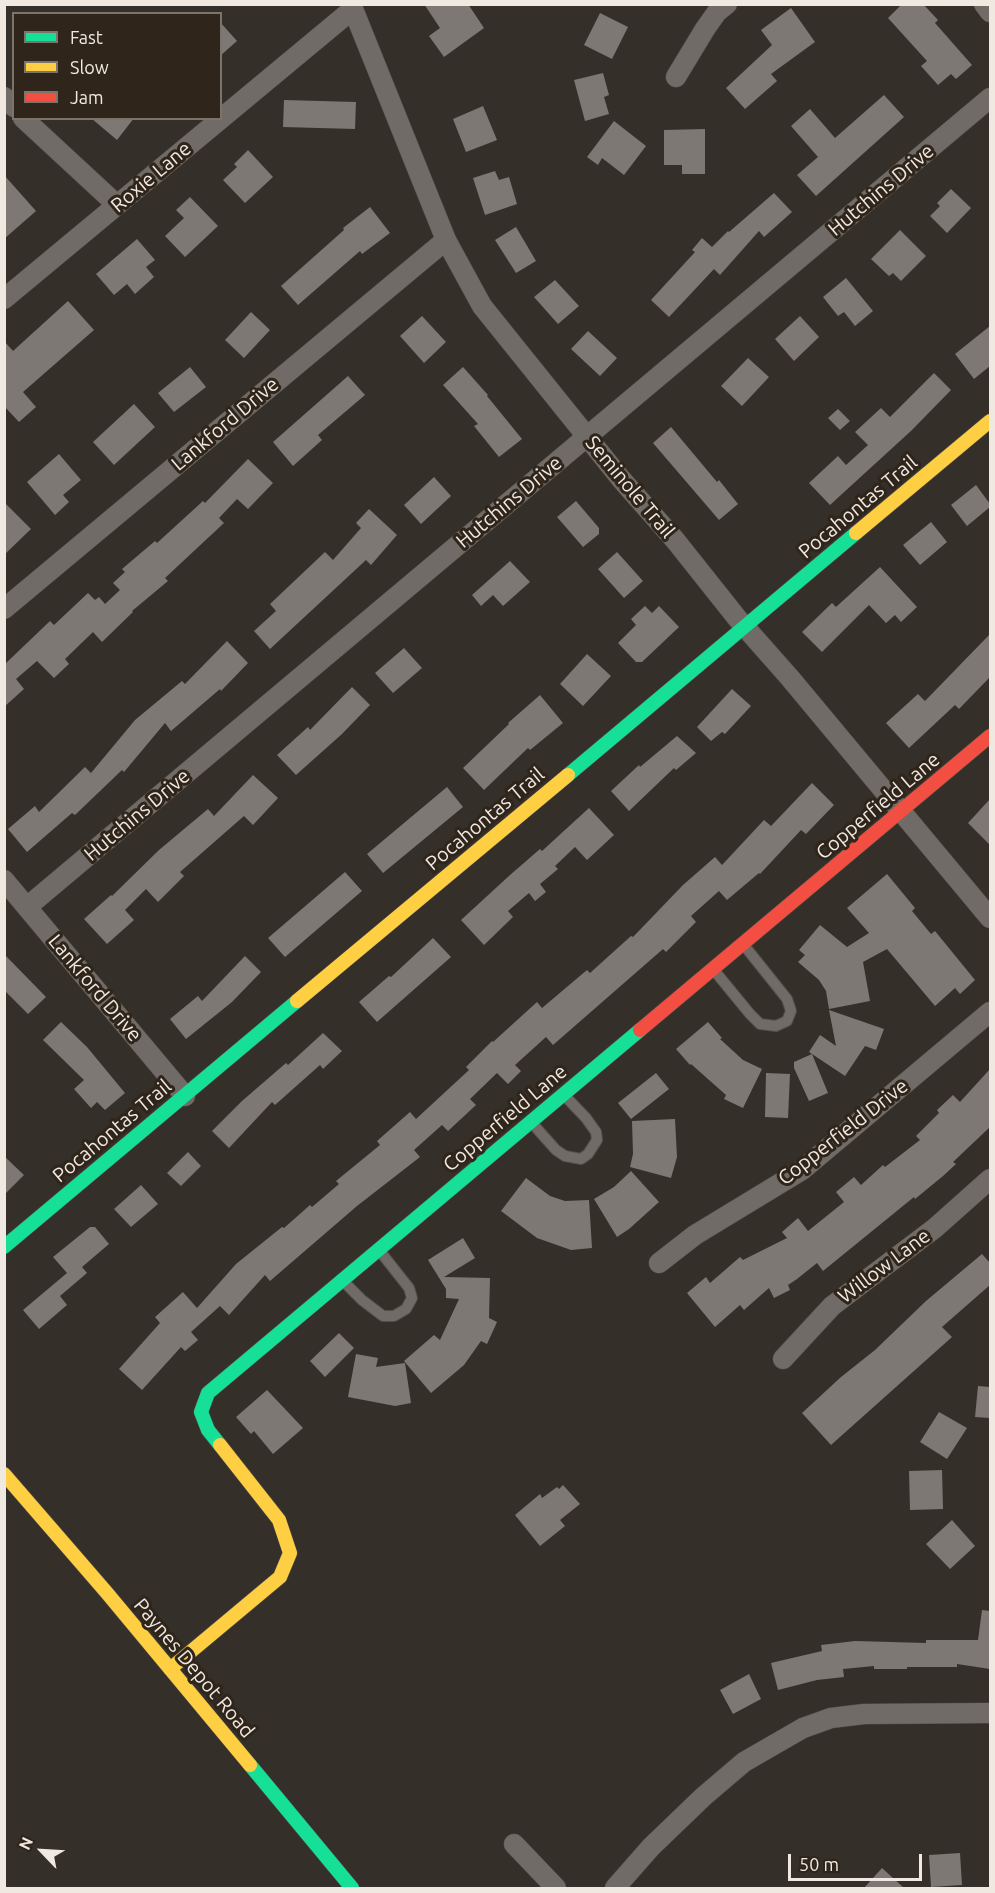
<!DOCTYPE html>
<html>
<head>
<meta charset="utf-8">
<style>
	body { margin:0 }
	#map { position:relative; width:995px; height:1893px; overflow:hidden; background:#352f29; font-family:Ubuntu,sans-serif }
	canvas { display:block }
	.frame { position:absolute; inset:0; border:6px solid #f0e9e2; pointer-events:none }
	.legend { position:absolute; left:12px; top:12px; width:210px; height:108px; box-sizing:border-box; background:#2f251a; border:2px solid #7c736a; margin:0; padding:8px 10px; list-style:none; font-size:18px; color:#f0e9e2 }
	.legend li { display:flex; align-items:center; gap:12px; height:30px }
	.legend b { width:30px; border:2px solid #7c736a }
	.north { position:absolute; left:12px; top:1821px; width:60px; height:60px; -webkit-text-stroke:4px #2f251a; paint-order:stroke; rotate:295deg; font-size:16px; font-weight:700; line-height:24px; text-align:center; color:#f0e9e2 }
	.north::after { content:''; display:block; margin:auto; width:21px; height:27px; background:#f0e9e2; clip-path:polygon(50% 0,100% 100%,50% 72%,0 100%) }
	.scale { position:absolute; left:788px; top:1854px; width:134px; height:27px; box-sizing:border-box; border:3px solid #f0e9e2; border-top:0; padding-left:8px; font-size:18px; line-height:21px; white-space:nowrap; color:#f0e9e2; -webkit-text-stroke:4px #2f251a; paint-order:stroke }
</style>
</head>
<body>
<div id="map">
<canvas width="995" height="1893"></canvas>
<div class="frame"></div>
<ul class="legend">
<li><b style="height:8px;background:#16e098"></b>Fast</li>
<li><b style="height:8px;background:#ffcf43"></b>Slow</li>
<li><b style="height:8px;background:#f24e42"></b>Jam</li>
</ul>
<div class="north">N</div>
<div class="scale">50 m</div>
</div>
<script>
const c = document.querySelector('canvas').getContext('2d');
c.lineJoin = 'round';
function fill(path, color) {
  c.fillStyle = color;
  c.fill(path, 'evenodd');
}
function poly(rows) {
  const path = new Path2D();
  for (const r of rows) {
    path.moveTo(r[0], r[1]);
    for (let i = 2; i < r.length; i += 2) path.lineTo(r[i], r[i + 1]);
  }
  return path;
}
function strokePath(path, color, width, dash) {
  c.strokeStyle = color;
  c.lineWidth = width;
  c.lineCap = dash ? 'butt' : 'round';
  c.setLineDash(dash || []);
  c.stroke(path);
}
function drawText(font, color, halo, rows, align = 'center') {
  c.font = font + ' Ubuntu,sans-serif';
  c.lineWidth = 6;
  c.setLineDash([]);
  c.textBaseline = 'middle';
  c.strokeStyle = halo;
  c.fillStyle = color;
  for (const [text, x, y, turn = 0] of rows) {
    c.save();
    c.translate(x, y);
    c.rotate((+turn || 0) * Math.PI / 180);
    c.textAlign = isNaN(turn) ? turn : align;
    if (halo) c.strokeText(text, 0, 0);
    c.fillText(text, 0, 0);
    c.restore();
  }
}
fill(poly([
	[424,4,468,4,484,28,444,57,429,36,440,28],
	[902,4,923,4,938,20,935,23,972,65,956,79,951,74,938,85,921,66,927,61,888,18],
	[791,8,815,42,771,74,777,81,745,109,726,88,772,45,761,30],
	[600,13,628,27,612,59,584,45],
	[220,22,237,41,220,56],
	[603,73,609,95,604,97,609,114,585,121,574,80],
	[884,95,904,117,816,196,797,175,818,157,791,126,810,109,835,138],
	[284,100,356,102,355,129,283,127],
	[483,106,497,140,466,152,453,119],
	[91,118,134,118,117,140],
	[614,121,646,146,624,175,602,158,598,165,587,157],
	[705,129,705,174,682,174,682,165,664,165,664,130],
	[248,150,273,177,245,203,223,180,237,167,234,164],
	[495,171,499,180,509,177,517,204,485,215,473,178],
	[4,175,36,211,4,239],
	[951,189,971,208,947,233,930,216,940,206,937,203],
	[774,193,792,212,764,237,759,231,720,275,714,269,669,317,651,300,695,252,692,250,702,238,712,247,728,231,729,232],
	[190,197,218,226,185,257,165,236,184,218,176,210],
	[370,207,390,233,362,254,360,251,298,305,281,286,344,230,343,228],
	[516,227,536,261,516,273,495,240],
	[900,230,926,256,901,281,893,273,889,276,871,259],
	[137,239,155,260,146,267,154,277,135,294,127,284,114,295,96,274],
	[846,278,873,311,855,326,844,312,838,316,823,297],
	[555,280,579,306,558,324,534,297],
	[68,301,94,330,23,392,36,407,19,422,4,406,4,341,13,351],
	[251,312,270,330,244,358,225,340],
	[422,316,446,342,424,363,400,336],
	[800,316,819,337,794,361,775,339],
	[990,326,990,366,974,379,955,354],
	[588,331,617,358,600,376,571,349],
	[748,358,769,377,742,406,721,386],
	[190,367,206,387,174,412,158,393],
	[463,367,488,395,487,396,522,439,499,457,474,426,478,424,443,385],
	[934,373,951,390,912,430,830,505,809,483,838,456,846,465,868,445,855,432,881,408,890,417],
	[348,376,365,395,318,435,322,440,293,466,273,442],
	[134,404,155,427,114,465,93,442],
	[838,409,850,421,840,430,828,418],
	[671,427,717,482,719,480,738,504,719,520,653,443],
	[59,454,81,480,63,495,69,502,55,515,27,482],
	[248,459,273,483,248,509,237,499,219,518,224,523,165,578,168,581,132,611,133,612,102,642,93,632,65,659,69,664,54,678,37,661,16,679,24,689,4,707,4,665,50,621,54,625,88,593,95,600,99,597,105,604,120,590,113,583,125,572,122,569,155,541,157,543,203,501,205,503],
	[434,477,451,496,421,524,404,505],
	[976,485,990,504,990,507,967,526,951,505],
	[576,501,599,528,599,534,583,547,557,517],
	[4,502,31,529,4,555],
	[369,509,397,535,371,565,366,560,270,649,254,631,276,611,270,604,325,552,333,560,361,528,356,523],
	[931,522,947,542,920,565,903,545],
	[617,552,643,581,624,598,598,569],
	[510,561,530,582,503,606,493,595,481,606,472,595],
	[880,567,917,607,901,622,895,615,886,623,869,605,822,652,802,632,832,603,836,607],
	[645,606,652,613,659,606,679,627,642,662,636,662,618,643,636,625,631,619],
	[990,634,990,677,959,709,955,705,909,748,886,723,918,694,925,701],
	[227,641,248,663,221,691,220,689,171,731,165,723,124,772,122,770,75,815,72,813,27,852,8,829,35,806,39,812,85,767,91,773,135,720,182,681,185,684],
	[404,648,422,668,393,693,375,673],
	[587,654,611,676,583,706,560,684],
	[352,687,370,705,342,734,296,775,277,755,308,727,310,730],
	[732,689,751,706,725,734,722,732,711,741,697,727],
	[540,695,563,723,530,750,528,748,484,790,463,768,509,724,508,723],
	[677,736,696,753,676,770,674,768,629,811,611,791,639,765,640,767],
	[253,775,278,798,253,825,244,816,180,872,184,876,158,902,146,889,125,910,134,920,107,944,84,919,111,895,112,896,159,850,208,809,214,816],
	[812,783,834,805,806,834,801,830,760,874,759,873,727,900,719,891,691,916,696,922,666,952,663,949,553,1045,546,1037,515,1065,521,1071,508,1084,497,1073,470,1099,476,1105,448,1131,442,1125,414,1150,420,1157,357,1206,270,1281,265,1275,229,1315,220,1306,191,1332,198,1340,185,1351,181,1347,142,1390,119,1369,160,1323,155,1317,183,1292,197,1308,236,1264,282,1227,284,1228,310,1205,312,1207,339,1184,336,1181,380,1145,377,1141,410,1112,416,1119,469,1070,466,1067,492,1041,493,1042,537,1002,542,1008,587,970,590,973,631,936,633,937,683,885,715,857,722,865,764,820,771,826],
	[447,787,463,807,383,873,367,854],
	[990,799,990,845,968,823],
	[589,808,614,835,587,860,575,847,555,866,558,869,540,884,546,892,535,901,529,893,508,911,513,917,484,945,461,920,510,875,540,849,542,851],
	[345,872,362,891,285,957,268,938],
	[887,874,915,908,912,911,931,934,935,931,975,980,960,994,955,988,935,1006,887,949,863,962,870,1001,829,1009,826,991,819,980,798,962,805,955,799,950,820,925,847,947,869,933,847,908],
	[433,938,451,957,377,1022,359,1002,389,976,391,977],
	[4,954,46,997,28,1014,4,990],
	[245,956,261,972,232,1002,186,1039,170,1019,198,996,202,1001],
	[829,1010,884,1029,876,1050,865,1046,845,1076,812,1054,828,1093,809,1101,794,1068,794,1062,812,1054,809,1052,820,1035,836,1046],
	[61,1022,87,1047,125,1093,105,1110,97,1102,91,1108,74,1089,84,1080,43,1040],
	[708,1022,722,1038,720,1039,743,1060,762,1069,743,1108,724,1099,726,1095,691,1064,690,1065,676,1049],
	[323,1033,342,1051,323,1069,320,1065,275,1105,272,1102,229,1148,212,1131,242,1101,286,1063,288,1065],
	[990,1069,990,1127,953,1162,956,1164,943,1176,915,1199,914,1197,823,1271,817,1263,797,1279,788,1285,790,1290,774,1298,769,1288,744,1310,740,1305,715,1327,687,1293,706,1277,710,1283,740,1257,743,1260,787,1238,782,1232,798,1218,808,1231,844,1202,836,1192,854,1177,861,1185,883,1165,885,1167,920,1140,916,1136,939,1113,937,1110,953,1095,960,1102],
	[656,1073,669,1089,631,1119,618,1103],
	[766,1073,790,1074,788,1118,765,1117],
	[675,1119,677,1157,671,1178,630,1167,633,1154,632,1121],
	[188,1152,201,1166,181,1186,167,1173],
	[4,1156,24,1175,4,1195],
	[631,1171,659,1202,629,1229,617,1237,594,1199,614,1187],
	[526,1178,550,1196,565,1201,589,1200,592,1248,571,1250,537,1238,501,1211],
	[141,1185,158,1204,131,1227,114,1209],
	[90,1227,95,1227,109,1244,82,1267,87,1273,60,1296,67,1305,39,1329,23,1310,67,1273,53,1257],
	[463,1238,475,1258,444,1277,490,1278,489,1318,497,1322,487,1344,481,1341,464,1365,431,1393,404,1361,434,1335,440,1340,459,1299,446,1298,446,1289,428,1260],
	[982,1254,990,1263,990,1285,942,1327,952,1337,831,1445,802,1413,841,1377,875,1350,926,1301],
	[339,1333,354,1348,325,1377,310,1361],
	[356,1354,378,1358,376,1367,405,1363,411,1403,395,1406,348,1397],
	[978,1386,990,1387,990,1418,975,1417],
	[267,1390,303,1428,273,1454,254,1431,251,1434,236,1417],
	[939,1412,967,1428,947,1459,920,1442],
	[942,1470,943,1509,910,1510,909,1471],
	[563,1485,580,1504,560,1520,565,1526,540,1546,515,1515,540,1494,542,1498,557,1487,559,1489],
	[952,1520,975,1546,950,1569,926,1544],
	[982,1610,990,1611,990,1669,957,1664,957,1667,907,1667,907,1669,874,1669,874,1666,843,1669,844,1677,817,1680,778,1690,771,1663,822,1651,821,1645,855,1641,926,1643,926,1640,978,1640],
	[749,1674,761,1699,733,1714,720,1690],
	[960,1853,962,1885,931,1887,929,1855],
	[882,1868,904,1888,864,1888]
]), '#7e7874');
const lane = poly([
	[713,969,750,1014,760,1024,776,1026,787,1021,791,1011,787,999,743,944],
	[531,1122,556,1150,565,1156,581,1159,588,1154,597,1140,596,1132,586,1118,564,1095],
	[343,1281,362,1300,383,1316,394,1316,406,1309,412,1298,409,1288,379,1250]
]);
const street = poly([
	[351,4,446,240,482,306,621,479,675,540,737,618,790,678,990,918],
	[984,4,990,12],
	[676,77,705,29,717,12,727,4],
	[4,97,14,107],
	[23,118,117,205],
	[4,299,353,9],
	[4,609,446,240],
	[4,880,185,1096],
	[27,907,990,98],
	[659,1263,695,1235,802,1170,990,1012],
	[783,1359,832,1306,935,1228,990,1179],
	[514,1844,556,1888],
	[615,1888,651,1847,703,1797,744,1762,803,1728,831,1718,864,1714,990,1713]
]);
const fast = poly([
	[568,775,856,533],
	[4,1247,297,1001],
	[220,1445,208,1430,201,1412,208,1393,640,1030],
	[250,1765,352,1888]
]);
const slow = poly([
	[856,533,990,421],
	[297,1001,568,775],
	[4,1474,107,1593,250,1765],
	[170,1669,280,1577,290,1553,279,1520,220,1445]
]);
const jam = poly([
	[640,1030,990,736]
]);
strokePath(lane, '#534e48', 12);
strokePath(street, '#534e48', 21);
strokePath(fast, '#534e48', 15);
strokePath(slow, '#534e48', 15);
strokePath(jam, '#534e48', 15);
strokePath(lane, '#706b66', 10);
strokePath(street, '#706b66', 20);
strokePath(fast, '#16e098', 14);
strokePath(slow, '#ffcf43', 14);
strokePath(jam, '#f24e42', 14);
drawText('20px', '#f0e9e2', '#2f251a', [
	["Roxie Lane",151,177,-40],
	["Hutchins Drive",881,190,-40],
	["Lankford Drive",225,424,-40],
	["Seminole Trail",630,487,50],
	["Hutchins Drive",509,502,-40],
	["Pocahontas Trail",858,507,-40],
	["Copperfield Lane",878,806,-40],
	["Hutchins Drive",137,815,-40],
	["Pocahontas Trail",485,819,-40],
	["Lankford Drive",95,988,50],
	["Copperfield Lane",505,1118,-40],
	["Pocahontas Trail",112,1131,-40],
	["Copperfield Drive",843,1132,-38],
	["Willow Lane",884,1266,-37],
	["Paynes Depot Road",194,1668,50]
]);
</script>
</body>
</html>
